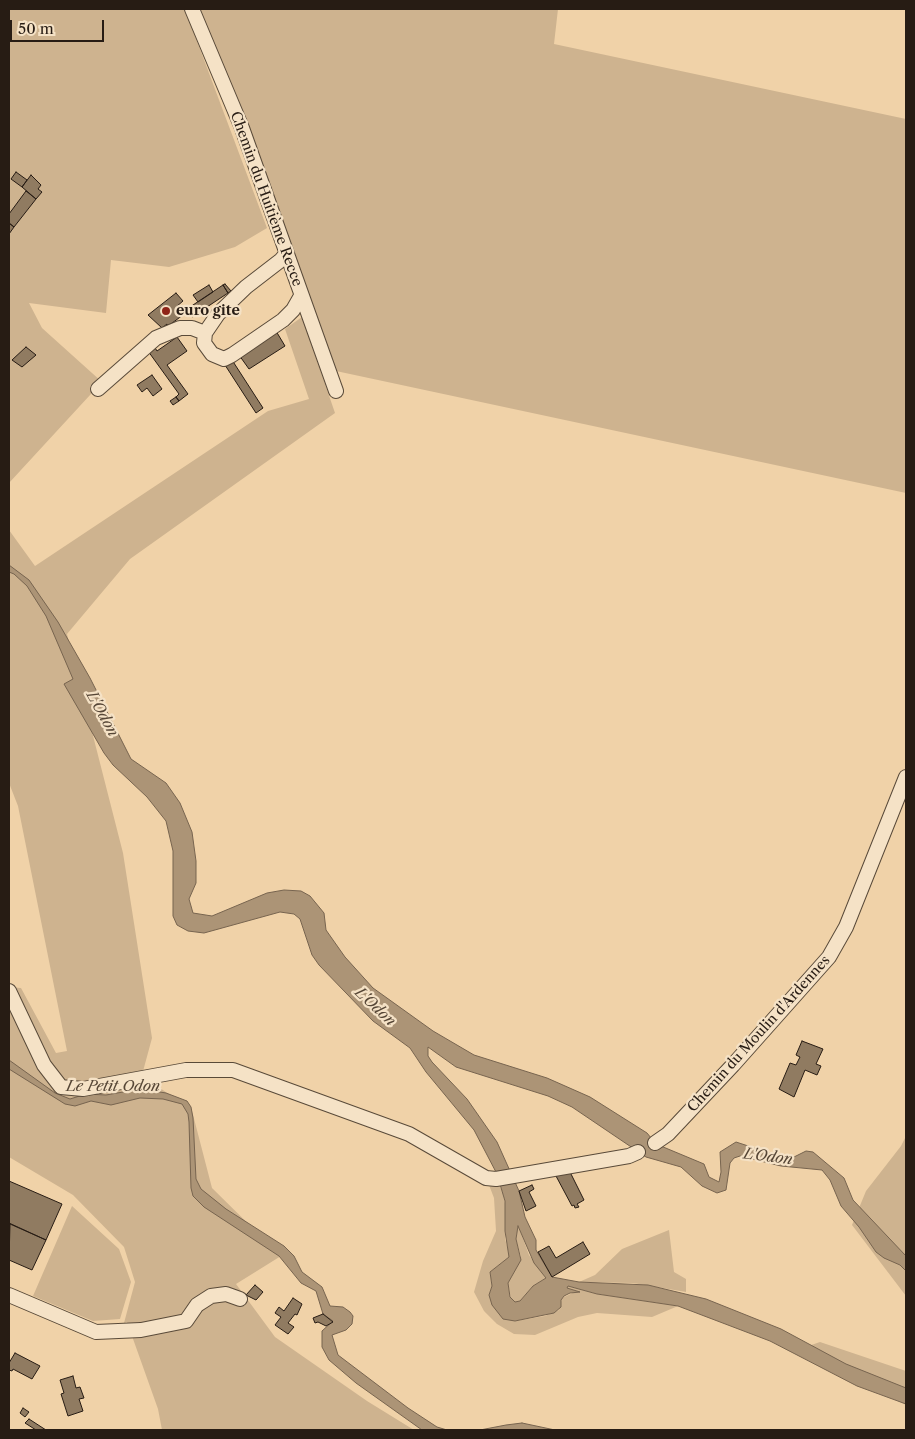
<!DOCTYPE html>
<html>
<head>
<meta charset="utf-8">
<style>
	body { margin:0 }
	#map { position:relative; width:915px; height:1439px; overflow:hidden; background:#f0d2a8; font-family:"Libre Caslon Text",serif }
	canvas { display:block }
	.frame { position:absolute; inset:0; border:10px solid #271c14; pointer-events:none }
	.scale { position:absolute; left:10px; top:20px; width:94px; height:22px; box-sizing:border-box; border:2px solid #271c14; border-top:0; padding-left:6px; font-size:15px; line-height:18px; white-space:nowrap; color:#271c14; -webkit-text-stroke:4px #f5e2c6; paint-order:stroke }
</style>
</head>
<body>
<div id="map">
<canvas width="915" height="1439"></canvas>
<div class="frame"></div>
<div class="scale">50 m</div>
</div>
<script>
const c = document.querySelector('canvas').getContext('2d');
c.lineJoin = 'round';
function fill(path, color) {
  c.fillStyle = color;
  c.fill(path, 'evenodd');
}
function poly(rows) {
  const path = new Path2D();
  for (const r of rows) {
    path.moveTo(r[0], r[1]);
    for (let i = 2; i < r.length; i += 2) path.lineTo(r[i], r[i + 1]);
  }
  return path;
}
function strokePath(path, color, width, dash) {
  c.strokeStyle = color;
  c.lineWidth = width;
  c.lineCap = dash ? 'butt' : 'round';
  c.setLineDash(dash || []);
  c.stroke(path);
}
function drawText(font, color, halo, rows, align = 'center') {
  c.font = font + ' "Libre Caslon Text",serif';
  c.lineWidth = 4.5;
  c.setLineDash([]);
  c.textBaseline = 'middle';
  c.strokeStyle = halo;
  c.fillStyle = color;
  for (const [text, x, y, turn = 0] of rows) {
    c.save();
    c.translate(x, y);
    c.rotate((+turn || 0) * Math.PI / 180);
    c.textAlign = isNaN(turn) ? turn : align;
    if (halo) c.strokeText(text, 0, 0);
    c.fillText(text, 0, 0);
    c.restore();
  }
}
fill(poly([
	[9,9,185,9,267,228,235,247,169,267,111,260,106,313,29,303,42,328,102,382,9,483],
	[200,9,558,9,554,44,906,119,906,493,336,371],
	[302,317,335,413,130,559,67,634,123,853,152,1038,142,1075,192,1111,212,1188,281,1256,236,1284,275,1337,367,1401,414,1430,162,1430,158,1409,127,1322,124,1323,135,1282,124,1247,73,1195,9,1157,9,987,21,988,56,1053,67,1051,18,806,9,783,9,530,35,566,268,411,309,399,285,329],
	[906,1136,906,1296,852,1225,866,1191,901,1146],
	[489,1185,500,1186,503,1193,506,1208,505,1239,509,1252,509,1257,490,1272,492,1286,489,1295,515,1321,545,1316,559,1310,562,1298,577,1291,567,1288,568,1286,597,1294,678,1306,652,1317,597,1313,578,1317,535,1335,514,1334,497,1324,484,1311,474,1292,483,1261,496,1231,494,1198],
	[72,1206,119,1249,131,1282,120,1319,93,1321,33,1296],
	[518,1225,529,1255,546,1278,533,1286,520,1301,515,1302,511,1299,508,1283,521,1257,516,1239],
	[669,1230,674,1272,686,1279,686,1292,633,1283,579,1282,595,1275,622,1249],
	[820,1342,906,1371,906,1405,794,1351]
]), '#ceb38f');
const water = poly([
	[9,565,29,580,58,622,90,678,131,759,166,783,180,803,192,832,196,861,196,883,189,899,193,913,212,916,267,893,284,890,301,891,310,896,324,913,326,930,345,957,373,988,433,1031,474,1055,547,1078,590,1097,647,1133,656,1144,704,1164,709,1177,719,1182,721,1172,720,1152,736,1142,785,1158,792,1158,806,1151,813,1152,844,1178,853,1200,906,1256,906,1271,900,1265,884,1258,876,1252,859,1227,841,1206,830,1180,822,1170,781,1166,740,1156,734,1158,730,1163,726,1190,717,1193,702,1186,681,1167,646,1157,572,1107,548,1096,456,1067,428,1047,428,1056,432,1062,467,1099,497,1142,519,1191,525,1217,536,1240,536,1250,552,1277,579,1282,648,1285,706,1299,781,1329,846,1364,906,1388,906,1404,857,1386,770,1341,678,1306,597,1294,568,1286,567,1288,580,1292,570,1293,564,1296,561,1300,561,1307,554,1313,515,1321,503,1319,492,1305,489,1295,492,1286,490,1272,509,1257,505,1231,505,1201,497,1174,474,1130,426,1072,410,1048,373,1021,319,965,312,955,300,919,294,914,280,912,204,933,188,931,177,925,173,916,173,851,166,821,147,797,113,765,104,753,64,684,73,679,46,616,27,586,14,574,9,572,9,565],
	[518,1226,534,1263,546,1278,533,1286,520,1301,515,1302,510,1297,508,1283,521,1260,516,1239,518,1226],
	[9,1060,55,1093,70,1099,86,1094,106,1095,140,1089,144,1093,148,1090,166,1093,187,1101,191,1107,193,1118,196,1179,201,1189,226,1209,284,1246,294,1256,302,1272,322,1287,330,1306,343,1307,350,1312,353,1316,352,1324,346,1330,332,1335,338,1355,408,1408,437,1427,447,1430,422,1430,356,1383,329,1360,322,1347,322,1331,333,1321,323,1314,316,1291,301,1283,279,1256,204,1207,193,1196,191,1188,189,1122,188,1114,182,1104,163,1099,140,1098,111,1105,91,1101,75,1106,65,1104,9,1069,9,1060],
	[522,1423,555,1430,480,1430,506,1425,522,1423]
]);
fill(water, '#ac9476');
strokePath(water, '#77644f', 1);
const building = poly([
	[16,172,27,180,22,187,11,179,16,172],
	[31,175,41,185,38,189,42,192,36,199,22,187,31,175],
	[26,191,36,199,14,227,9,223,9,214,26,191],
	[9,223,14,227,9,234,9,223],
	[225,284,231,291,228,293,223,285,225,284],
	[209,285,213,292,198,302,193,295,209,285],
	[223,285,228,293,192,317,187,309,223,285],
	[176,293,183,301,176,307,183,315,168,326,167,324,162,328,148,315,176,293],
	[276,331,285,346,249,369,239,355,276,331],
	[177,337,187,351,167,365,188,394,179,401,176,397,179,394,148,351,154,346,157,351,177,337],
	[26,347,36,355,22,367,12,360,26,347],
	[232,360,263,408,256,413,225,365,232,360],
	[152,375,162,389,153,396,147,388,142,392,137,385,152,375],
	[176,397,179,401,173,405,170,401,176,397],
	[802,1041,823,1049,816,1064,821,1066,817,1075,805,1070,794,1097,779,1089,790,1063,796,1065,800,1057,796,1055,802,1041],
	[569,1170,584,1200,577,1204,579,1207,575,1208,574,1205,572,1206,556,1176,569,1170],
	[9,1181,62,1204,46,1240,9,1223,9,1181],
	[532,1185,534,1189,529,1192,536,1206,526,1211,519,1191,532,1185],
	[10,1224,46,1240,32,1270,9,1260,10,1224],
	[583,1242,590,1254,552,1277,538,1252,549,1246,556,1258,583,1242],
	[255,1285,263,1292,256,1300,246,1295,255,1285],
	[293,1298,302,1304,297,1315,295,1314,288,1323,294,1327,288,1334,275,1325,281,1317,275,1313,279,1307,284,1311,293,1298],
	[323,1314,333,1322,326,1326,318,1322,315,1323,313,1318,323,1314],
	[15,1353,40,1366,32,1379,13,1369,12,1371,9,1370,9,1363,15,1353],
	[73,1376,76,1388,80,1387,84,1398,79,1399,83,1411,68,1416,61,1394,64,1393,60,1380,73,1376],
	[23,1408,29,1412,25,1417,20,1413,23,1408],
	[29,1419,46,1430,36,1430,25,1423,29,1419]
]);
fill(building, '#907b61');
strokePath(building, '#271c14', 1);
const minor = poly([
	[192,9,242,128,336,391],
	[286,254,281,260,246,287,218,314,205,333,204,343,212,354,224,359,232,355,283,320,293,310,301,296],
	[98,389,156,338,180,328,192,328,205,333],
	[9,991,44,1065,61,1087,83,1089,186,1070,233,1070,409,1134,486,1178,496,1179,629,1156,638,1152],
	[655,1143,668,1134,733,1065,829,957,846,927,906,777],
	[9,1295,96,1332,141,1330,186,1321,197,1305,211,1296,226,1294,240,1299]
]);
strokePath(minor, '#594a39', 16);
strokePath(minor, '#f5e2c6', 14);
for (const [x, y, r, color] of [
	[166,311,5,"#8f2418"]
]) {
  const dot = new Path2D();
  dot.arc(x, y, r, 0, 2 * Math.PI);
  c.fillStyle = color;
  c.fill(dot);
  strokePath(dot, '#f5e2c6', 2);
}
drawText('14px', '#271c14', '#f5e2c6', [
	["Chemin du Huitième Recce",266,199,70],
	["Chemin du Moulin d'Ardennes",759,1034,-48]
]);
drawText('bold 14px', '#271c14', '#f5e2c6', [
	["euro gite",176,311]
], 'left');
drawText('italic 15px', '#564636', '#f5e2c6', [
	["L'Odon",102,714,61],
	["L'Odon",375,1007,43],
	["Le Petit Odon",113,1087],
	["L'Odon",768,1157,7]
]);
</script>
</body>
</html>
